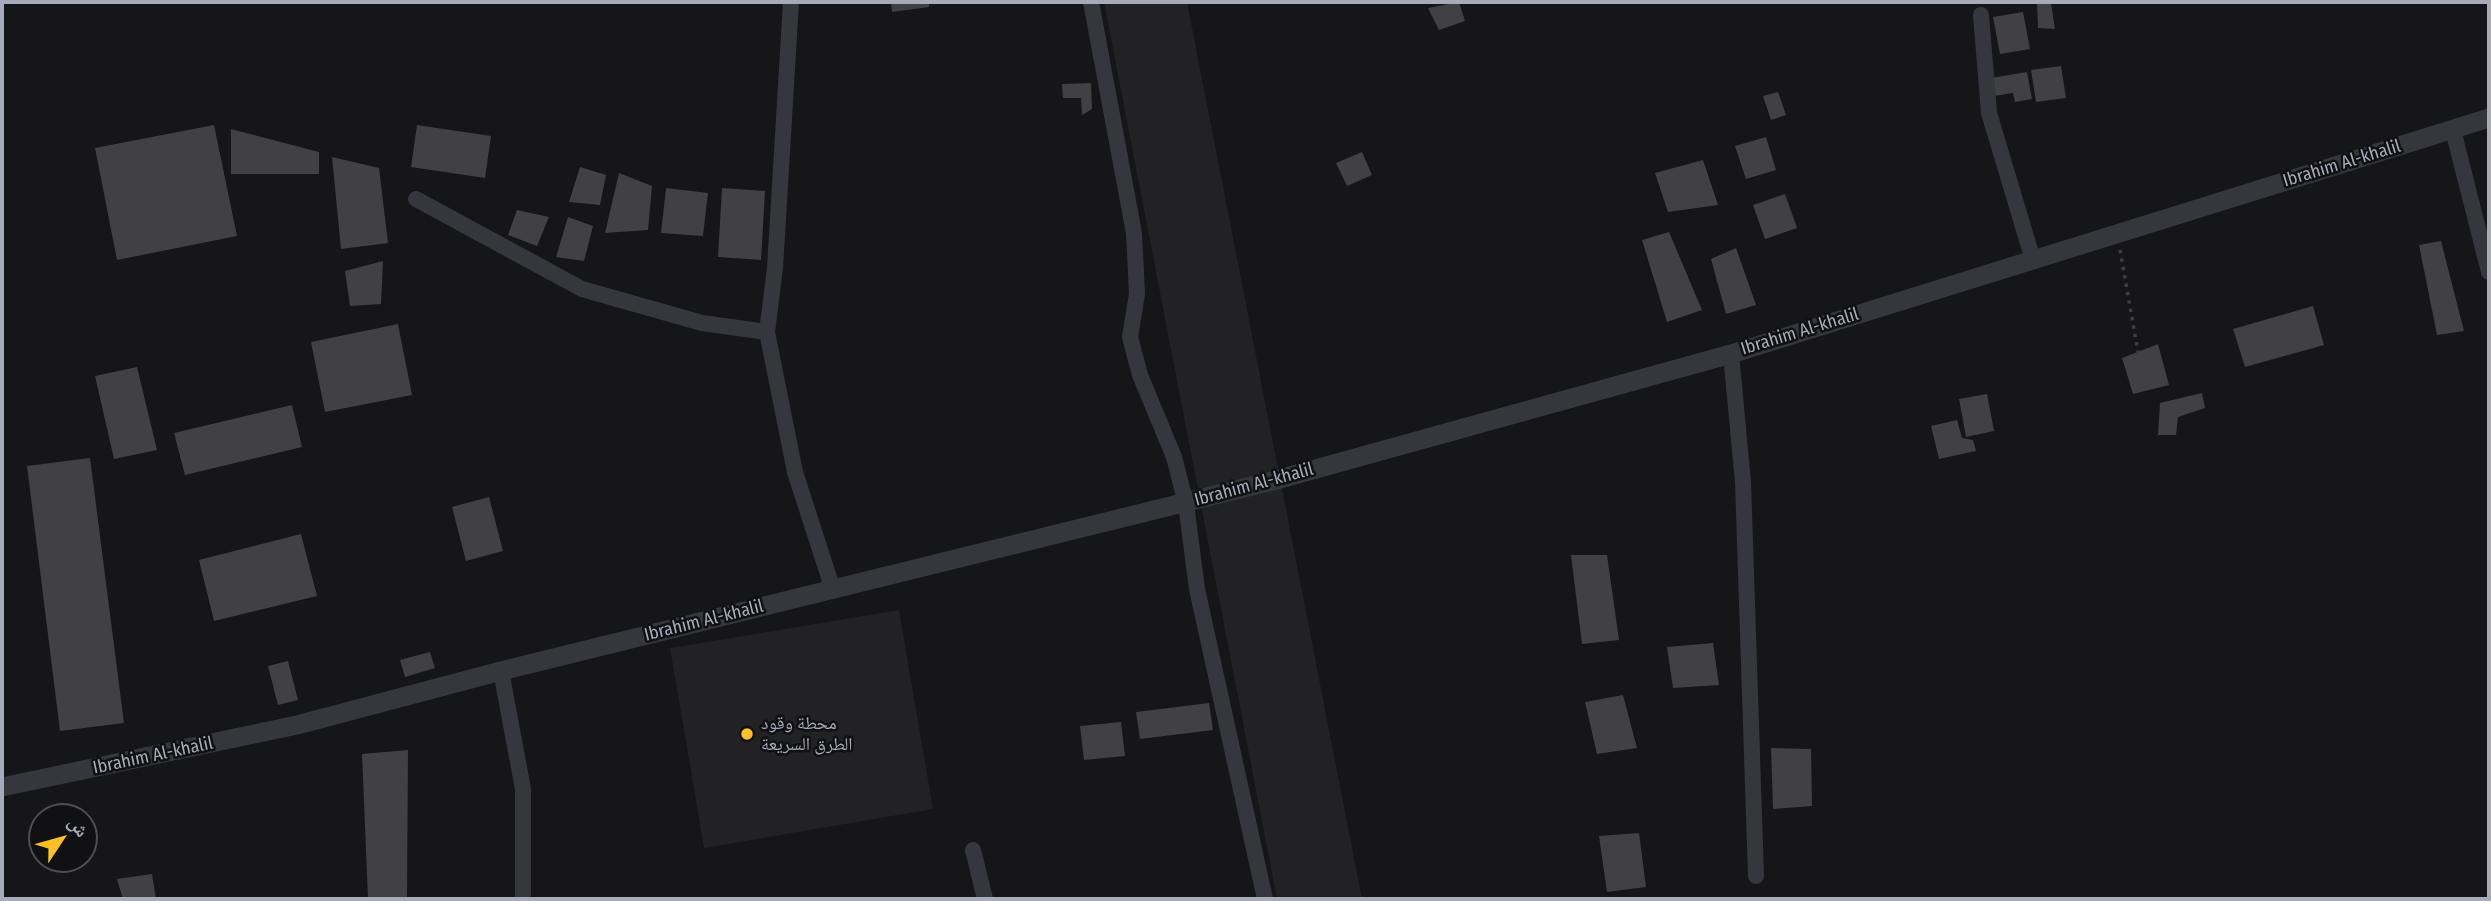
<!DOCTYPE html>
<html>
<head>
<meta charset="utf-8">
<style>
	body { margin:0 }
	#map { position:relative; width:2491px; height:901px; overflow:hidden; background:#161618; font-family:"Fira Sans Condensed","Noto Naskh Arabic",sans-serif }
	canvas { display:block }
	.frame { position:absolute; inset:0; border:4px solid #a7abb9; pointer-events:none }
	.north { position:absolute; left:28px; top:803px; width:70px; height:70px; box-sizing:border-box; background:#111113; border:2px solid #4d4f55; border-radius:50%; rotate:54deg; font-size:19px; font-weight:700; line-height:28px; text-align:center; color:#a7abb9 }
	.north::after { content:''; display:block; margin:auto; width:24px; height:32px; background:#ffc027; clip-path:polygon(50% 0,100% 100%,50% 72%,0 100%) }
</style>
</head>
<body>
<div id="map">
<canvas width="2491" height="901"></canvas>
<div class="frame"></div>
<div class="north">ش</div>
</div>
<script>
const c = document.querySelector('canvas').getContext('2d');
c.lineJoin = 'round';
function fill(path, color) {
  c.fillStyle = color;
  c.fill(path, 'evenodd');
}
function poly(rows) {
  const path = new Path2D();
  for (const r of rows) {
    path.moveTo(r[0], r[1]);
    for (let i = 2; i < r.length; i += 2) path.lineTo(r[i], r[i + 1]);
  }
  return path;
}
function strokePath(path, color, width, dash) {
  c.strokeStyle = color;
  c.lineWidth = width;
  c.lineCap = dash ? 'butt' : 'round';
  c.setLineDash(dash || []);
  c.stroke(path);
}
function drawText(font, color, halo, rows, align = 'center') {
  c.font = font + ' "Fira Sans Condensed","Noto Naskh Arabic",sans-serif';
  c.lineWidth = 5;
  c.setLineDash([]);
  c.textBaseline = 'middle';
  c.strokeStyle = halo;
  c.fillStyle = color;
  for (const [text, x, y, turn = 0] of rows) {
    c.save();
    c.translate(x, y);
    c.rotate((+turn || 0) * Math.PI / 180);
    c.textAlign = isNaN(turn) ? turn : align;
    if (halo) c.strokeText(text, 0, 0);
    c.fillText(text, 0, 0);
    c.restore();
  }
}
fill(poly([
	[1104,2,1187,2,1362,899,1277,899],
	[899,610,933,809,704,848,670,648]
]), '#222225');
fill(poly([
	[891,2,929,2,929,7,892,12],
	[1459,2,1465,21,1439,30,1428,8],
	[2037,2,2051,3,2055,29,2038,28],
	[2023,12,2030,49,2000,54,1993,17],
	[2061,66,2066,98,2036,102,2031,70],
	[2027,72,2032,99,2015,102,2013,93,1994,96,1991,78],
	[1091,83,1092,109,1082,115,1081,98,1063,98,1062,84],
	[1778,92,1786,115,1771,120,1763,96],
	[214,125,237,236,117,260,95,148],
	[417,125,491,136,485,178,411,167],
	[231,129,319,152,319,174,231,174],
	[1766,137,1776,170,1746,179,1735,146],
	[1362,152,1372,175,1347,186,1336,163],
	[332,157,379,168,388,243,341,249],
	[1703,160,1718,205,1668,212,1655,173],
	[580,167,606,175,600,205,569,202],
	[619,173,652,186,648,230,605,233],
	[666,188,708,193,703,236,661,233],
	[722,188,765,191,761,260,718,257],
	[1785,194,1797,228,1765,239,1753,205],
	[517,210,549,217,537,246,508,235],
	[568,217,593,226,584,261,556,257],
	[1669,232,1702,310,1667,322,1642,240],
	[2441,241,2464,331,2437,335,2419,245],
	[1736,248,1756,305,1726,314,1711,259],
	[383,261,381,304,350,306,345,271],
	[2313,306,2324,345,2245,367,2233,329],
	[398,324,412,395,325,412,311,342],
	[2158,344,2169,385,2133,394,2122,358],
	[137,367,157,450,114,459,95,376],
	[2202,393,2205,408,2178,417,2176,435,2158,435,2160,403],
	[1987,394,1994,431,1966,437,1959,399],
	[292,405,302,447,185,475,174,433],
	[1957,420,1962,438,1973,440,1976,451,1939,459,1931,426],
	[90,458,124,723,60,731,27,466],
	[489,497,503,551,466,561,452,507],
	[301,534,317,596,214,621,199,560],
	[1571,555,1607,555,1619,640,1582,644],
	[1713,643,1719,685,1673,688,1667,647],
	[430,652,435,668,405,677,400,660],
	[288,661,298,700,278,705,268,666],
	[1623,695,1637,748,1597,754,1585,702],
	[1209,703,1213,730,1140,739,1136,712],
	[1121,722,1125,756,1084,760,1080,726],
	[1771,748,1811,749,1812,806,1773,809],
	[408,750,407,899,368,899,362,754],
	[1639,833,1646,887,1607,892,1599,836],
	[152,874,156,899,123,899,117,879]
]), '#404045');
strokePath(poly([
	[2120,250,2138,352]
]), '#3c3e45', 3.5, [3.5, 5]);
strokePath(poly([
	[791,2,775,268,767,332,795,472,833,590],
	[1091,2,1134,233,1137,294,1130,337,1140,375,1174,457,1186,504,1197,589,1265,899],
	[1981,15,1989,113,2033,260],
	[2453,130,2489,272],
	[416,199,582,289,702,323,767,332],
	[1731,354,1743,482,1756,876],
	[501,671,523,789,523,899],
	[973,850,985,899]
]), '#36373d', 16);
strokePath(poly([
	[2,787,297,725,501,671,1276,480,1731,354,2489,118]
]), '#36373d', 19);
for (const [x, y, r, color] of [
	[747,734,7,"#ffc027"]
]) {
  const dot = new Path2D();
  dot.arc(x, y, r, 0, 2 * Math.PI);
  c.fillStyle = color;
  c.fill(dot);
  strokePath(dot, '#111113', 2.5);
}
drawText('18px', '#a7abb9', '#111113', [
	["Ibrahim Al-khalil",2342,164,-17],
	["Ibrahim Al-khalil",1800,332,-17],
	["Ibrahim Al-khalil",1254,485,-15],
	["Ibrahim Al-khalil",704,621,-14],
	["Ibrahim Al-khalil",153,756,-12]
]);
drawText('18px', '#a7abb9', '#111113', [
	["محطة وقود",761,724],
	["الطرق السريعة",761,745]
], 'left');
</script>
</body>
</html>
